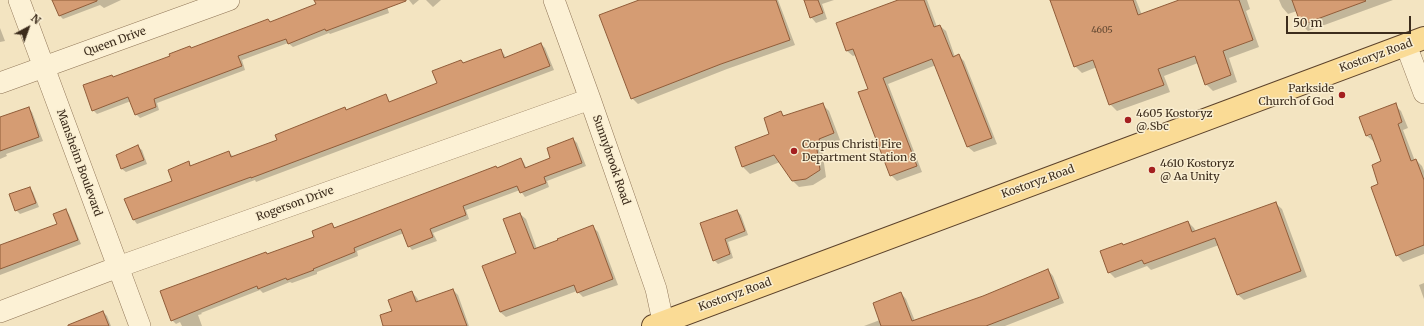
<!DOCTYPE html>
<html>
<head>
<meta charset="utf-8">
<style>
	body { margin:0 }
	#map { position:relative; width:1424px; height:326px; overflow:hidden; background:#f3e4c1; font-family:Merriweather,serif }
	canvas { display:block }
	.north { position:absolute; left:8px; top:8px; width:40px; height:40px; -webkit-text-stroke:3px #f9eed1; paint-order:stroke; rotate:41deg; font-size:11px; font-weight:700; line-height:16px; text-align:center; color:#3c2c1c }
	.north::after { content:''; display:block; margin:auto; width:14px; height:18px; background:#3c2c1c; clip-path:polygon(50% 0,100% 100%,50% 72%,0 100%) }
	.scale { position:absolute; left:1286px; top:16px; width:125px; height:18px; box-sizing:border-box; border:2px solid #3c2c1c; border-top:0; padding-left:5px; font-size:12px; line-height:14px; white-space:nowrap; color:#3c2c1c; -webkit-text-stroke:3px #f9eed1; paint-order:stroke }
</style>
</head>
<body>
<div id="map">
<canvas width="1424" height="326"></canvas>
<div class="north">N</div>
<div class="scale">50 m</div>
</div>
<script>
const c = document.querySelector('canvas').getContext('2d');
c.lineJoin = 'round';
function fill(path, color) {
  c.fillStyle = color;
  c.fill(path, 'evenodd');
}
function poly(rows) {
  const path = new Path2D();
  for (const r of rows) {
    path.moveTo(r[0], r[1]);
    for (let i = 2; i < r.length; i += 2) path.lineTo(r[i], r[i + 1]);
  }
  return path;
}
function strokePath(path, color, width, dash) {
  c.strokeStyle = color;
  c.lineWidth = width;
  c.lineCap = dash ? 'butt' : 'round';
  c.setLineDash(dash || []);
  c.stroke(path);
}
function drawText(font, color, halo, rows, align = 'center') {
  c.font = font + ' Merriweather,serif';
  c.lineWidth = 3;
  c.setLineDash([]);
  c.textBaseline = 'middle';
  c.strokeStyle = halo;
  c.fillStyle = color;
  for (const [text, x, y, turn = 0] of rows) {
    c.save();
    c.translate(x, y);
    c.rotate((+turn || 0) * Math.PI / 180);
    c.textAlign = isNaN(turn) ? turn : align;
    if (halo) c.strokeText(text, 0, 0);
    c.fillText(text, 0, 0);
    c.restore();
  }
}
fill(poly([
	[53,0,121,0,104,8,100,5,63,19,59,15],
	[323,0,385,0,389,13,330,34,329,33,293,47,288,43,242,60,245,70,157,103,159,110,140,118,136,114,131,101,97,114,93,110,114,78,268,20,271,23,317,5],
	[409,0,419,0,413,5],
	[426,0,441,0,433,7],
	[642,0,778,0,795,45,727,69,638,104,632,98],
	[805,0,834,0,822,4,827,19,816,23,811,17],
	[901,0,927,0,937,27,940,26,946,31,955,57,959,56,964,61,997,144,974,152,968,147,936,65,888,84,922,172,897,181,891,175,869,89,856,55,853,56,847,51,837,24],
	[1051,0,1136,0,1142,15,1182,0,1247,0,1250,9,1246,11,1259,47,1229,58,1237,82,1213,91,1206,84,1198,63,1164,76,1170,92,1117,111,1110,104,1097,67,1082,73,1075,66],
	[1279,0,1393,0,1308,31,1302,25,1297,11,1288,14,1282,7],
	[0,28,5,41,0,42],
	[541,44,545,48,554,70,256,182,255,180,137,224,134,220,126,199,173,181,188,163,192,166,229,153,233,156,278,141,345,108,347,111,385,96,390,102,438,83,461,61,464,63,500,50,504,54,506,58],
	[822,104,829,111,840,140,825,146,827,149,822,150,826,177,813,185,799,187,792,180,780,162,750,174,743,167,736,147,771,135,781,113,785,116],
	[1395,105,1401,111,1408,128,1403,130,1415,161,1416,160,1422,166,1424,171,1424,254,1403,262,1397,255,1379,184,1382,162,1374,141,1373,141,1366,135],
	[1376,133,1368,136,1368,134],
	[28,108,32,112,43,141,6,154,7,156,0,159,0,118],
	[573,139,577,143,586,166,547,181,549,187,525,197,520,190,466,210,469,219,433,233,437,241,412,250,409,246,404,233,357,251,358,256,317,272,317,274,292,283,290,282,263,293,260,290,201,313,202,314,198,315,202,326,182,326,180,322,176,324,172,320,266,253,268,255,315,237,332,224,336,229,521,159,524,163,527,169,552,159],
	[138,147,142,150,147,164,126,172,122,169,117,155],
	[29,188,33,192,39,207,20,214,16,210],
	[1275,203,1282,209,1307,277,1244,300,1237,294,1219,245,1151,270,1147,266,1115,278,1109,272,1122,244,1124,245,1188,222,1194,228,1196,232],
	[65,210,69,214,81,244,0,275,0,246,58,225],
	[737,211,741,215,748,235,728,242,733,258,718,264,714,260],
	[520,214,526,219,537,249,593,227,598,232,618,285,583,297,577,291,506,317,500,312,517,254],
	[1048,270,1053,276,1064,303,1005,326,864,326,880,320,901,293,906,299,915,321,983,297],
	[1424,283,1424,299,1419,285],
	[453,290,458,295,469,326,385,326,412,292,417,298,419,302],
	[103,312,107,316,111,326,67,326]
]), '#0003');
const building = poly([
	[52,0,97,0,97,1,59,16,52,0],
	[314,0,406,0,406,1,326,31,325,29,288,44,286,39,238,56,242,66,154,99,156,107,135,115,128,97,92,111,83,85,112,75,113,77,170,56,169,54,190,46,191,48,268,19,270,22,316,4,314,0],
	[639,0,776,0,790,40,721,64,631,99,599,15,639,0],
	[804,0,818,0,823,13,810,18,804,0],
	[898,0,924,0,934,27,940,25,953,57,959,54,992,138,967,147,932,59,883,78,917,166,890,176,858,92,868,89,853,49,846,51,836,23,898,0],
	[1050,0,1133,0,1138,15,1179,0,1239,0,1253,40,1223,51,1231,75,1205,85,1195,56,1158,69,1164,85,1109,105,1093,60,1074,67,1050,0],
	[1292,0,1365,0,1366,1,1301,25,1292,0],
	[541,43,550,66,251,178,251,177,133,220,124,199,172,181,168,170,189,161,190,166,229,151,231,157,277,140,275,135,345,107,346,110,386,94,389,102,437,83,432,71,461,60,463,63,501,49,504,58,541,43],
	[823,103,834,133,819,139,821,143,816,143,820,170,806,179,792,181,774,155,742,167,735,147,769,134,764,118,781,111,783,116,823,103],
	[1396,103,1402,122,1398,124,1411,161,1416,159,1424,180,1424,245,1396,256,1371,187,1378,184,1372,165,1381,161,1371,134,1366,136,1359,117,1396,103],
	[29,107,39,137,0,151,0,117,29,107],
	[573,138,582,163,544,177,546,183,520,193,517,186,463,206,466,215,430,229,433,237,408,247,401,229,354,248,355,252,313,269,314,270,287,280,286,278,258,289,257,286,171,321,160,291,266,252,267,254,314,237,312,231,332,223,334,228,496,166,497,168,521,158,525,168,550,158,547,148,573,138],
	[138,145,144,160,121,169,116,155,138,145],
	[30,187,36,203,15,211,9,194,30,187],
	[1276,202,1301,271,1237,295,1215,238,1144,264,1142,260,1108,273,1100,251,1122,243,1123,245,1188,221,1192,232,1276,202],
	[66,209,78,240,0,269,0,245,57,224,53,214,66,209],
	[737,210,745,231,725,239,730,254,713,261,700,223,737,210],
	[520,213,534,249,558,240,557,239,593,225,613,279,577,293,574,285,500,312,482,266,516,253,503,219,520,213],
	[1048,269,1059,298,986,326,881,326,873,303,901,292,912,321,983,296,1048,269],
	[453,289,467,326,383,326,380,315,392,311,388,300,412,291,416,302,453,289],
	[103,311,109,326,68,326,68,325,103,311]
]);
fill(building, '#d59c73');
strokePath(building, '#905c39', 1);
const minor = poly([
	[19,0,140,326],
	[554,0,590,99,656,289,664,326],
	[1406,45,1424,93],
	[0,83,229,0],
	[0,312,118,267,590,99]
]);
const major = poly([
	[653,326,1424,38]
]);
strokePath(minor, '#8e7456', 22);
strokePath(major, '#5c422b', 24);
strokePath(minor, '#fcf1d5', 21);
strokePath(major, '#fadb95', 22);
for (const [x, y, r, color] of [
	[1342,95,4,"#a42020"],
	[1128,120,4,"#a42020"],
	[794,151,4,"#a42020"],
	[1152,170,4,"#a42020"]
]) {
  const dot = new Path2D();
  dot.arc(x, y, r, 0, 2 * Math.PI);
  c.fillStyle = color;
  c.fill(dot);
  strokePath(dot, '#f9eed1', 1.5);
}
drawText('9px', '#624832', null, [
	["4605",1102,30]
]);
drawText('11px', '#3c2c1c', '#f9eed1', [
	["Queen Drive",115,42,-20],
	["Kostoryz Road",1376,56,-20],
	["Sunnybrook Road",611,160,71],
	["Mansheim Boulevard",79,163,70],
	["Kostoryz Road",1038,182,-20],
	["Rogerson Drive",295,204,-20],
	["Kostoryz Road",735,295,-20]
]);
drawText('11px', '#3c2c1c', '#f9eed1', [
	["Parkside",1334,89,"right"],
	["Church of God",1334,102,"right"],
	["4605 Kostoryz",1136,114],
	["@ Sbc",1136,127],
	["Corpus Christi Fire",802,145],
	["Department Station 8",802,158],
	["4610 Kostoryz",1160,164],
	["@ Aa Unity",1160,177]
], 'left');
</script>
</body>
</html>
